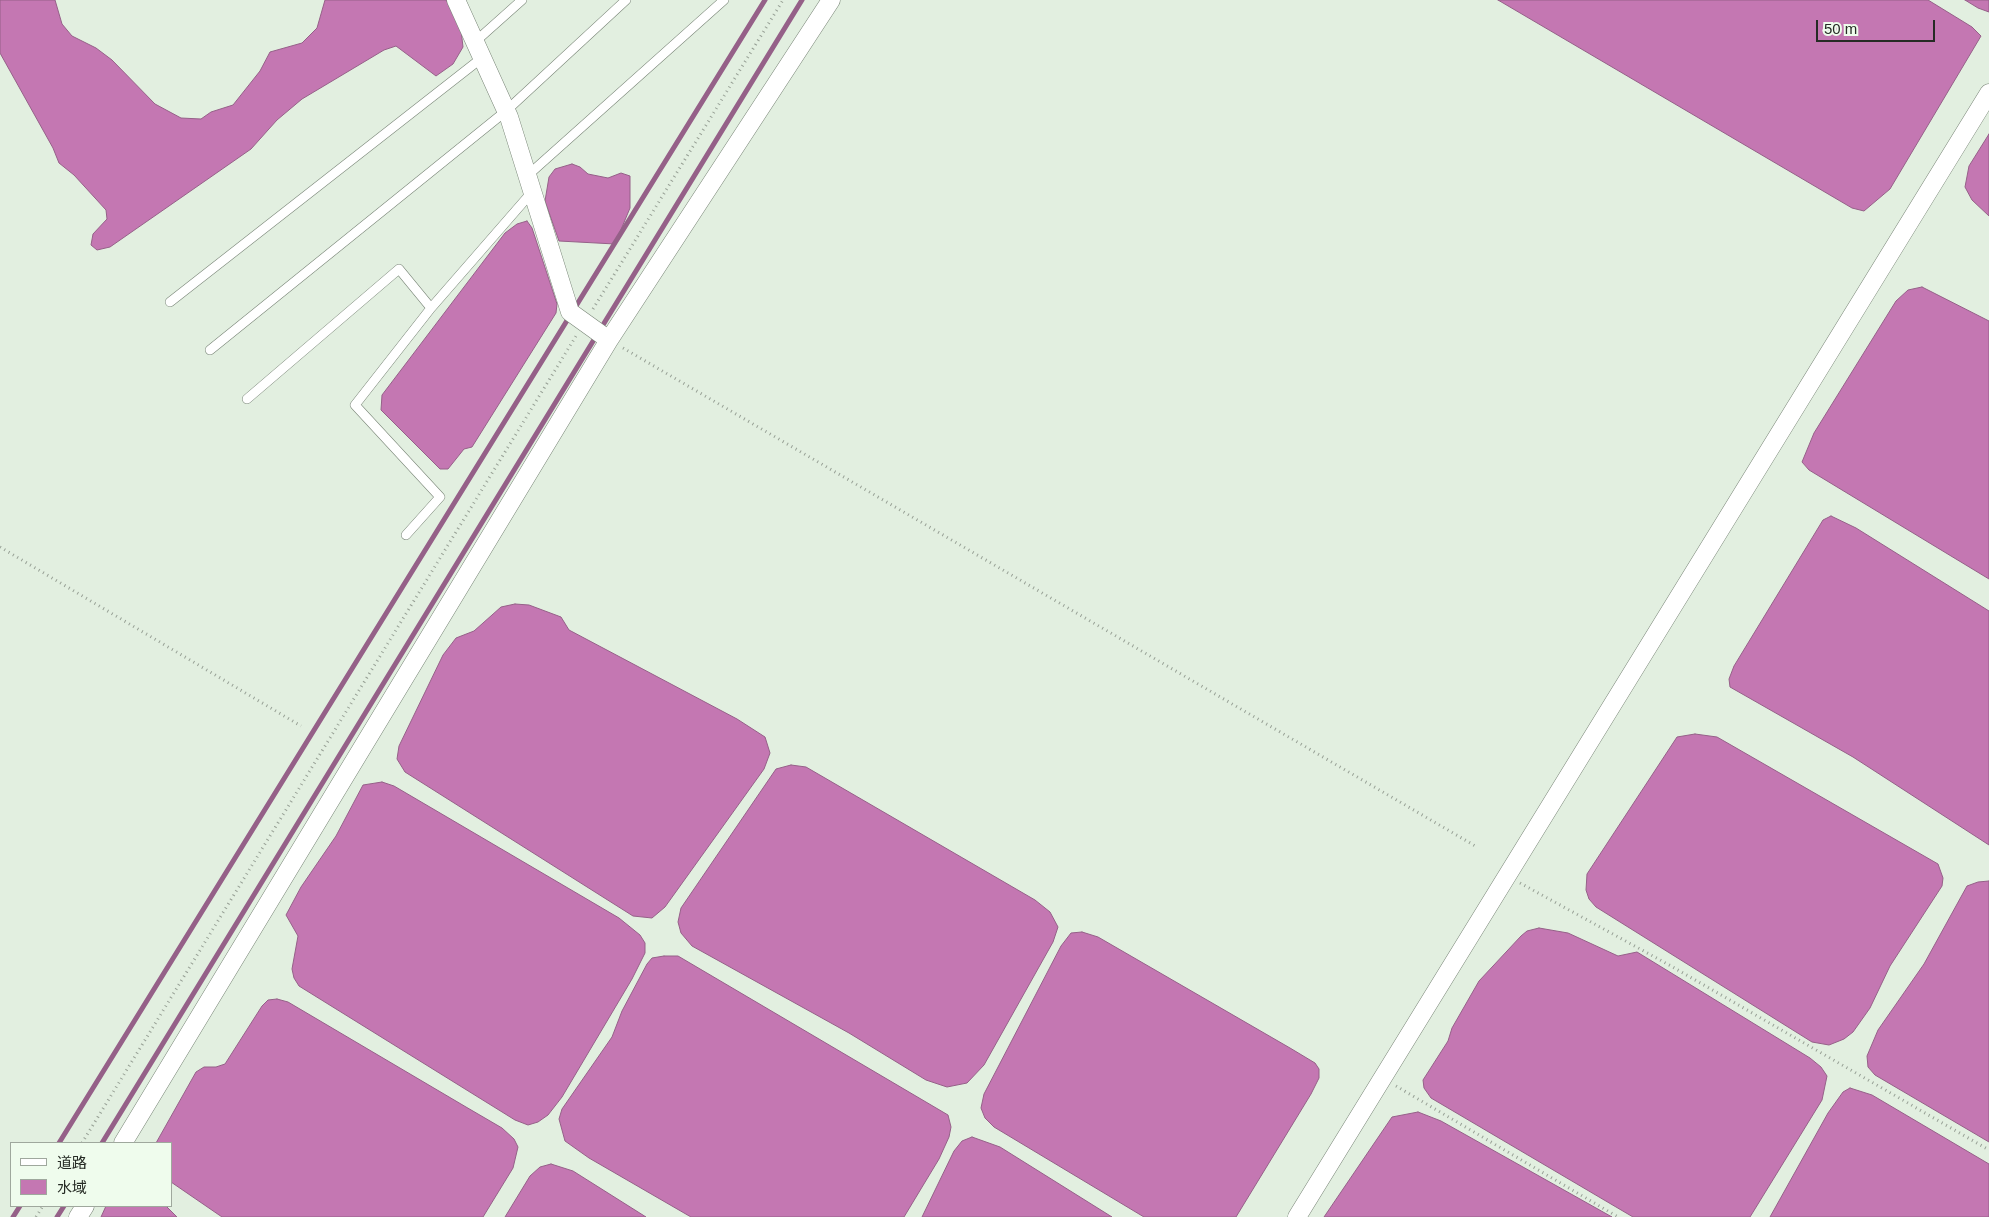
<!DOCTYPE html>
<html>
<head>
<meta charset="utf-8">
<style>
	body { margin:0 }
	#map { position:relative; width:1989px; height:1217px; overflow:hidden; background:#e2efe0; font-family:Helvetica,"Noto Sans SC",sans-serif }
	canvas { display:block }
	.legend { position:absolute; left:10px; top:1142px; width:162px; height:65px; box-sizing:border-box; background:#effced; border:1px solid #9fa89d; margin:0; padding:6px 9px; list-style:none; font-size:15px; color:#262b25 }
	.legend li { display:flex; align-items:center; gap:10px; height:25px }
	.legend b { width:25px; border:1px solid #9fa89d }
	.scale { position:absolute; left:1816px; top:20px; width:119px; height:22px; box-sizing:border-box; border:2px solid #262b25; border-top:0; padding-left:6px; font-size:15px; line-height:18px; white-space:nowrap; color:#262b25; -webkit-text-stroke:4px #effced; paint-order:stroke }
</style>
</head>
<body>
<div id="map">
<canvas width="1989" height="1217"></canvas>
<ul class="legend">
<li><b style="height:6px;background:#fff"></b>道路</li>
<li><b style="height:14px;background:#c477b2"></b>水域</li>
</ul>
<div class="scale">50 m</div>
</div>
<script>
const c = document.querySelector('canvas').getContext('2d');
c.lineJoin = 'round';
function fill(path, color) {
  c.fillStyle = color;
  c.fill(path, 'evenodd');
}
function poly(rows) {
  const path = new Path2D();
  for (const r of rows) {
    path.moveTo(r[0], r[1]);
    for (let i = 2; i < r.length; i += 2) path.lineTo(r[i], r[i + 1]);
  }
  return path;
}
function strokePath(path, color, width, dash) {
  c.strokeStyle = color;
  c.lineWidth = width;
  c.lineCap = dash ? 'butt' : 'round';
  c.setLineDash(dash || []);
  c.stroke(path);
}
const water = poly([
	[0,0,55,0,62,24,72,36,96,48,112,60,155,104,181,118,201,119,211,112,233,105,260,71,270,52,302,43,317,28,325,0,446,0,455,13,461,30,463,47,453,64,436,76,396,46,384,50,302,99,277,120,251,149,110,247,97,250,91,245,93,234,107,219,106,210,74,175,59,163,53,148,0,53,0,0],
	[1498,0,1928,0,1972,27,1981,36,1890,189,1864,211,1852,208,1498,0],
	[1965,0,1989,0,1989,12,1978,8,1965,0],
	[1989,134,1989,216,1972,200,1965,187,1969,166,1989,134],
	[572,164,580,167,588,174,608,178,621,173,630,176,630,208,615,244,559,241,545,201,549,177,555,169,572,164],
	[527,221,532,228,557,304,556,313,472,447,464,449,448,469,440,469,381,410,382,395,505,233,517,224,527,221],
	[1922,287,1989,321,1989,579,1809,470,1802,462,1814,433,1896,301,1908,290,1922,287],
	[1831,516,1856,528,1989,611,1989,845,1853,757,1730,687,1729,679,1734,666,1823,520,1831,516],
	[515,604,529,605,561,617,569,630,737,719,765,737,770,753,764,769,665,907,652,918,633,916,405,772,397,759,399,746,443,655,456,638,474,631,501,607,515,604],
	[1695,734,1717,737,1938,864,1943,878,1942,886,1890,966,1870,1008,1853,1032,1844,1039,1829,1045,1812,1042,1596,907,1589,899,1586,890,1587,874,1677,737,1695,734],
	[791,765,806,767,1035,900,1050,912,1058,927,1053,942,984,1065,967,1083,947,1087,926,1080,849,1033,692,946,681,933,678,922,681,908,776,769,791,765],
	[382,782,394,786,619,918,640,935,645,943,645,953,632,979,562,1097,548,1115,538,1122,528,1125,515,1120,299,986,294,978,292,969,298,936,286,915,301,887,336,836,363,785,382,782],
	[1989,881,1989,1142,1875,1075,1868,1067,1867,1056,1878,1030,1924,964,1967,886,1978,882,1989,881],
	[1539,928,1568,933,1618,956,1637,952,1810,1058,1821,1067,1827,1076,1822,1100,1750,1217,1633,1217,1431,1098,1424,1088,1423,1080,1448,1041,1452,1028,1479,981,1521,936,1527,931,1539,928],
	[1082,932,1098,937,1290,1048,1315,1063,1319,1069,1319,1078,1311,1094,1236,1217,1144,1217,994,1127,985,1118,981,1108,984,1094,1061,946,1071,933,1082,932],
	[664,956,678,956,948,1115,951,1127,949,1137,939,1159,904,1217,691,1217,589,1158,565,1141,559,1119,562,1109,612,1037,622,1011,647,964,652,958,664,956],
	[277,999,288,1002,466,1107,502,1128,514,1139,518,1147,513,1168,483,1217,222,1217,171,1182,171,1143,156,1143,196,1072,204,1067,216,1067,225,1064,262,1006,268,1000,277,999],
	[1850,1088,1872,1095,1989,1164,1989,1217,1770,1217,1828,1113,1843,1092,1850,1088],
	[1418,1112,1441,1121,1612,1217,1324,1217,1392,1117,1418,1112],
	[972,1137,1000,1147,1112,1217,922,1217,954,1151,962,1141,972,1137],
	[551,1164,573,1171,646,1217,505,1217,530,1176,540,1167,551,1164],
	[106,1206,166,1206,177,1217,101,1217,106,1206]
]);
fill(water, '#c477b2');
strokePath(water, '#956088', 1);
strokePath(poly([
	[59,1143,765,0],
	[102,1143,802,0],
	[13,1217,20,1206],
	[57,1217,64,1206]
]), '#956088', 5);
const lane = poly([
	[476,41,522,0],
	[527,176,724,0],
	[170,302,483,57],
	[210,350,506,111,626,0],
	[247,399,399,269,431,308],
	[406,535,440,497,355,405,431,308,532,192]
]);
const street = poly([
	[456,0,509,117,570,312,609,340],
	[123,1143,609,340,831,0],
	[78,1217,85,1206],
	[1297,1217,1989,93]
]);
strokePath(lane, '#788476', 10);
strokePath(street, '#788476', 19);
strokePath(poly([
	[593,309,783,0],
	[623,348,1477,847],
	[0,547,301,726],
	[1520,883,1671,966,1989,1150],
	[1396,1086,1618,1217],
	[82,1143,576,336],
	[36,1217,43,1206]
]), '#97a095', 3, [1, 4]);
strokePath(lane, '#fff', 9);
strokePath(street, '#fff', 18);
</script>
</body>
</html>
